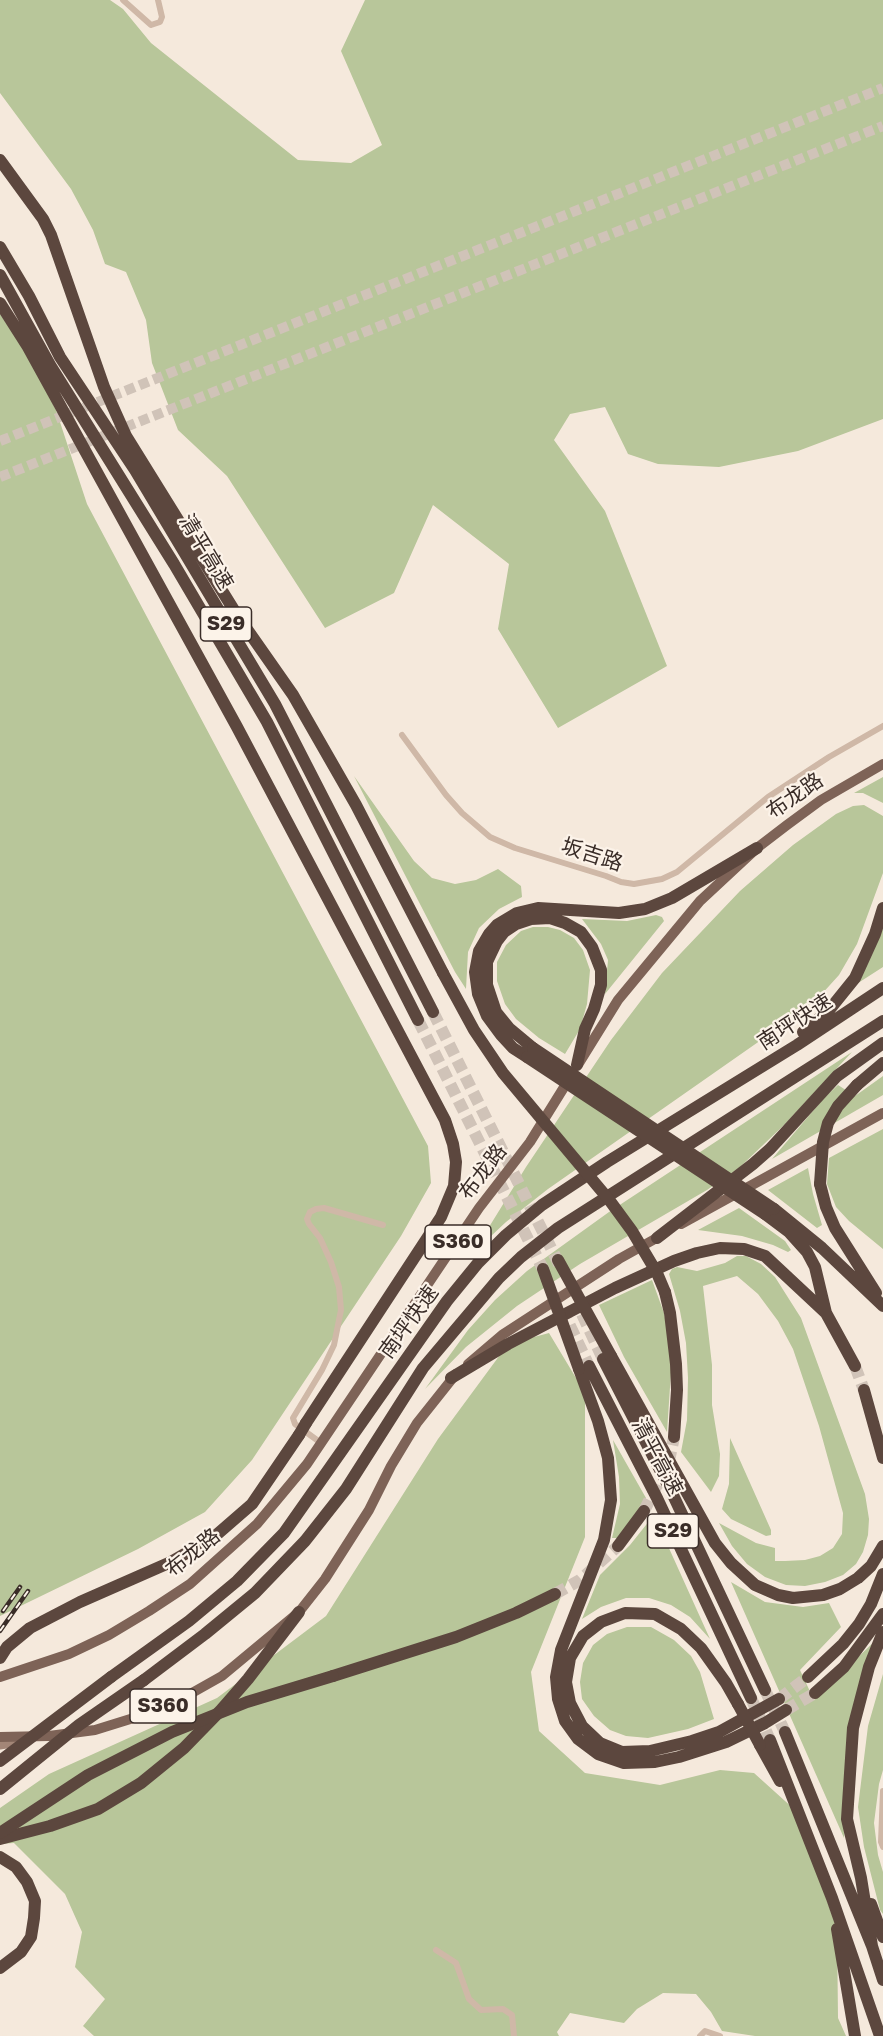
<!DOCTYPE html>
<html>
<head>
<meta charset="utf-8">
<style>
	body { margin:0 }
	canvas { display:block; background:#f5e9dc }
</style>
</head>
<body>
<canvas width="883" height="2036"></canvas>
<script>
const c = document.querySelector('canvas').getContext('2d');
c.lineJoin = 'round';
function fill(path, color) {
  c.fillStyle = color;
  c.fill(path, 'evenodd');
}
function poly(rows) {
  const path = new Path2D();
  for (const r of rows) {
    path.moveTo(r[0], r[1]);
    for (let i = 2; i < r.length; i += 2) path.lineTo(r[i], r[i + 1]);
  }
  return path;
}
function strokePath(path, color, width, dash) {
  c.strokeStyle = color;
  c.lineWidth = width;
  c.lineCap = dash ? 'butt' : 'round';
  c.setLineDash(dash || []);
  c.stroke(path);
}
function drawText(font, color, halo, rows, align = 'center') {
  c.font = font + ' "Golos Text","Noto Sans SC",sans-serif';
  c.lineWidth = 4.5;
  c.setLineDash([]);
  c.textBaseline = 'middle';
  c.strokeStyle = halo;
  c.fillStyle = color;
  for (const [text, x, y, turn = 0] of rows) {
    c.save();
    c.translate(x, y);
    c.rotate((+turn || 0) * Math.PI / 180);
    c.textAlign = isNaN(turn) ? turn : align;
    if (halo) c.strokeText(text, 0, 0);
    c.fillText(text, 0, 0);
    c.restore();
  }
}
fill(poly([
	[0,0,110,0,123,9,151,43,298,160,351,163,382,145,341,51,365,0,883,0,883,419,798,451,719,467,658,464,628,454,605,407,570,414,554,440,605,511,667,666,558,728,498,629,509,564,433,505,394,593,325,628,227,476,178,430,152,363,146,320,126,272,105,264,93,230,71,189,0,93],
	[0,314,25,351,56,410,87,504,428,1146,431,1183,401,1236,252,1460,205,1512,138,1549,0,1616],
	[354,776,414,861,432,878,455,884,476,880,498,869,521,886,522,897,499,909,479,928,468,952,466,989,455,972],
	[883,777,883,803,863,793,854,793],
	[864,805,883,816,883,873,857,944,839,975,820,996,794,1017,548,1189,506,1222,473,1253,526,1167,611,1040,662,973,740,891,793,845,836,814,853,806],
	[656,915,662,917,664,921,605,994,608,960,601,944,582,919,627,921],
	[883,925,883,967,855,985],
	[533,927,548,927,560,930,574,938,583,950,590,970,587,1004,580,1029,565,1054,539,1038,516,1019,505,1004,497,981,497,962,506,945,521,931],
	[852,1052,785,1124,739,1168,707,1190,580,1264,517,1306,466,1347,425,1389,468,1330,495,1300,527,1271,609,1212],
	[883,1076,883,1095,772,1159,824,1098,838,1085,855,1096],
	[883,1129,883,1249,849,1221,836,1207,827,1184,829,1158],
	[808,1168,813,1194,822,1225,817,1228,768,1190],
	[739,1208,785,1241,791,1250,788,1252,773,1245,742,1236,698,1230],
	[737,1256,746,1256,761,1264,775,1277,801,1318,865,1494,869,1519,868,1535,863,1552,856,1564,843,1575,825,1582,805,1586,786,1585,765,1577,747,1564,732,1546,719,1523,756,1543,775,1548,775,1561,785,1561,805,1560,820,1556,833,1548,842,1534,843,1513,819,1426,793,1349,778,1321,758,1294,737,1276,703,1286,712,1365,712,1405,720,1454,719,1476,711,1492,681,1452,687,1420,688,1378,686,1343,680,1311,669,1274,672,1269,677,1267,697,1271,725,1263],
	[652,1280,664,1313,669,1340,671,1372,667,1432,624,1357,599,1305],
	[549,1333,585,1393,585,1537,531,1672,539,1731,585,1773,660,1785,720,1770,754,1773,795,1810,837,1929,838,2018,846,2036,755,2036,722,2031,711,2012,696,1994,663,1993,637,2009,624,2023,570,2013,557,2032,559,2036,94,2036,83,2026,105,1999,75,1967,82,1932,65,1894,14,1843,0,1844,0,1808,49,1774,217,1698,326,1616,438,1439,508,1344],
	[730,1438,771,1530,771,1535,766,1536,731,1519,722,1509,729,1484],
	[613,1440,646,1498,619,1538,612,1538,620,1504,619,1477],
	[654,1515,710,1639,690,1617,671,1605,649,1598,626,1598,601,1607,582,1619,600,1575,630,1545],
	[731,1582,765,1602,803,1607,829,1603,841,1627,800,1670,814,1700,882,1634,851,1753,844,1838],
	[627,1627,651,1627,674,1640,691,1656,700,1672,714,1719,688,1729,648,1738,626,1736,610,1730,594,1716,582,1699,580,1682,583,1663,593,1645,607,1634],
	[883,1674,883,1770,879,1784,874,1823,878,1855,883,1872,883,1914,880,1910,864,1847,858,1807,868,1726]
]), '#b8c69a');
strokePath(poly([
	[0,441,883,88],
	[0,477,883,126]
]), '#d0c3b8', 10, [10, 5]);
strokePath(poly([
	[433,1012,561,1268],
	[418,1020,547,1277],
	[562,1309,589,1366],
	[582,1314,603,1359],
	[855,1366,864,1390],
	[644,1511,669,1461,674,1437],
	[555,1594,580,1580,618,1546],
	[765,1690,785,1732],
	[751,1698,770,1740],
	[779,1699,808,1677],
	[786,1710,815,1693]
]), '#d0c3b8', 12, [12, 6]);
strokePath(poly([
	[123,0,151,25,160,22,162,17,158,0],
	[402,735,446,795,462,813,490,837,515,848,606,876,621,882,634,884,662,879,677,872,768,797,829,757,883,726],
	[321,1443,295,1424,293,1418,322,1370,334,1345,341,1310,339,1287,331,1262,320,1238,309,1224,307,1219,310,1212,316,1209,324,1208,383,1225],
	[883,1791,881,1842,883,1847],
	[436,1950,456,1963,469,1999,481,2010,503,2009,512,2015,514,2036],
	[700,2036,705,2031,720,2036]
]), '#cfb8a7', 6);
strokePath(poly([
	[0,1745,24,1741]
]), '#a38677', 9);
strokePath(poly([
	[579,1063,618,1000,700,901,757,848,787,825,821,800,883,764],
	[681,1224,883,1113],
	[468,1364,502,1335,619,1259,662,1235],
	[0,1677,69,1654,109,1635,149,1611,190,1584,257,1524,307,1464,479,1208,530,1142,571,1076],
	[0,1737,49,1736,95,1730,140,1716,183,1698,222,1676,299,1612,325,1579,369,1510,391,1466,417,1423,456,1374]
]), '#7e6357', 10);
strokePath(poly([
	[0,160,43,219,51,235,104,387,126,436,237,615,293,695,356,805,443,973],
	[0,247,29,296,60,357,135,470,275,704,433,1012],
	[0,275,50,365,174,564,267,722,418,1020],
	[0,303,28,347,237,727,445,1120,453,1144,456,1162,454,1186,441,1217,306,1423],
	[803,1032,830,1009,855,978,875,934,883,908],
	[533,1048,509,1028,496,1012,487,985,487,962,497,941,504,932,516,924,531,919,550,918,565,923,581,932,592,947,601,970,601,985,594,1009,585,1029,577,1065],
	[527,1057,513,1048,501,1035,487,1016,478,994,475,972,479,951,489,934,497,925,517,913,538,908,619,913,645,909,672,898,757,848],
	[857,1085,883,1063],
	[820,1184,826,1207,835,1228,876,1293],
	[774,1209,822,1248,883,1306],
	[765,1214,789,1232,807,1252,815,1267,826,1313,855,1366],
	[657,1238,753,1164,770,1149,837,1076,883,1043],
	[665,1292,670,1313,676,1364,677,1390,674,1437],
	[611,1356,715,1543,731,1563,755,1585,778,1595,793,1598,823,1595,840,1589,858,1578,871,1566,883,1546],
	[603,1359,673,1495,765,1690],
	[589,1366,657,1498,751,1698],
	[579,1369,598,1421,608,1458,611,1500,604,1540,561,1650,556,1677,558,1699,565,1721,578,1739,598,1754,624,1763,655,1762,679,1757,726,1742,765,1723,786,1710],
	[451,1378,508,1344,615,1288,674,1261,697,1253,720,1248,744,1249,765,1256,826,1313],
	[864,1390,883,1458],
	[618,1546,644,1511],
	[0,1658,7,1647,30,1628,80,1602,171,1562,214,1537,252,1504,299,1435],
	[333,1676,456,1637,516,1613,555,1594],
	[111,1677,189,1621,237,1581,284,1533,447,1301,478,1263,506,1235,542,1205,607,1162,797,1045,883,988],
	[808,1677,843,1644,859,1624,871,1604,883,1574],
	[144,1680,205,1634,255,1593,305,1541,346,1489,423,1368,499,1278,521,1257,558,1228,883,1021],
	[815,1693,844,1667,883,1614],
	[738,1704,726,1683,701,1648,681,1629,655,1614,625,1613,601,1622,583,1636,570,1658,566,1682,570,1703,582,1726,600,1743,622,1752,650,1751,692,1741,719,1732,779,1699],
	[785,1732,872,1946,883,1980],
	[770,1740,832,1898,880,2036],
	[760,1745,780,1781],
	[0,1839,50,1826,98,1809,141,1783,184,1748,221,1710,248,1679,299,1612],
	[0,1857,16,1867,27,1882,35,1901,34,1918,31,1937,21,1952,0,1968],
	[871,1904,883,1937],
	[837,1929,855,2036],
	[872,1946,861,1878,847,1819,853,1728,869,1667,883,1632]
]), '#5c473e', 12);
const rail = poly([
	[3,1611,20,1587],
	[0,1631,28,1591]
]);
strokePath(rail, '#3a2d28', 4.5);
strokePath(rail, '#fcf3e9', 2, [7]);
strokePath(poly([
	[443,973,474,1030,503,1073,610,1201,632,1231,657,1273,665,1292],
	[533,1048,774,1209],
	[527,1057,765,1214],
	[820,1184,823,1142,828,1123,838,1106,857,1085],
	[558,1260,611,1356],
	[543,1269,579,1369],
	[299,1435,306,1423],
	[738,1704,760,1745],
	[0,1761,111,1677],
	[0,1789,79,1725,144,1680],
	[0,1833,88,1775,172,1732,247,1702,333,1676]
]), '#5c473e', 12);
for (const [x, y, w] of [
	[226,624,51],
	[458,1242,66],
	[673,1531,51],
	[163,1706,66]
]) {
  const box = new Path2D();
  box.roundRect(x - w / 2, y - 17, w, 34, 4.5);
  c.fillStyle = '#fcf3e9';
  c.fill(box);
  strokePath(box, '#3a2d28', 1.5);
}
drawText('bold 20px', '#3a2d28', null, [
	["S29",226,624],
	["S360",458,1242],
	["S29",673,1531],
	["S360",163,1706]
]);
drawText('21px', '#3a2d28', '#fcf3e9', [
	["清平高速",206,552,59],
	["布龙路",795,796,-35],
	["坂吉路",592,855,18],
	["南坪快速",795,1022,-33],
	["布龙路",483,1172,-53],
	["南坪快速",409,1322,-54],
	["清平高速",657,1457,62],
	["布龙路",193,1553,-39]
]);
</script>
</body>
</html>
